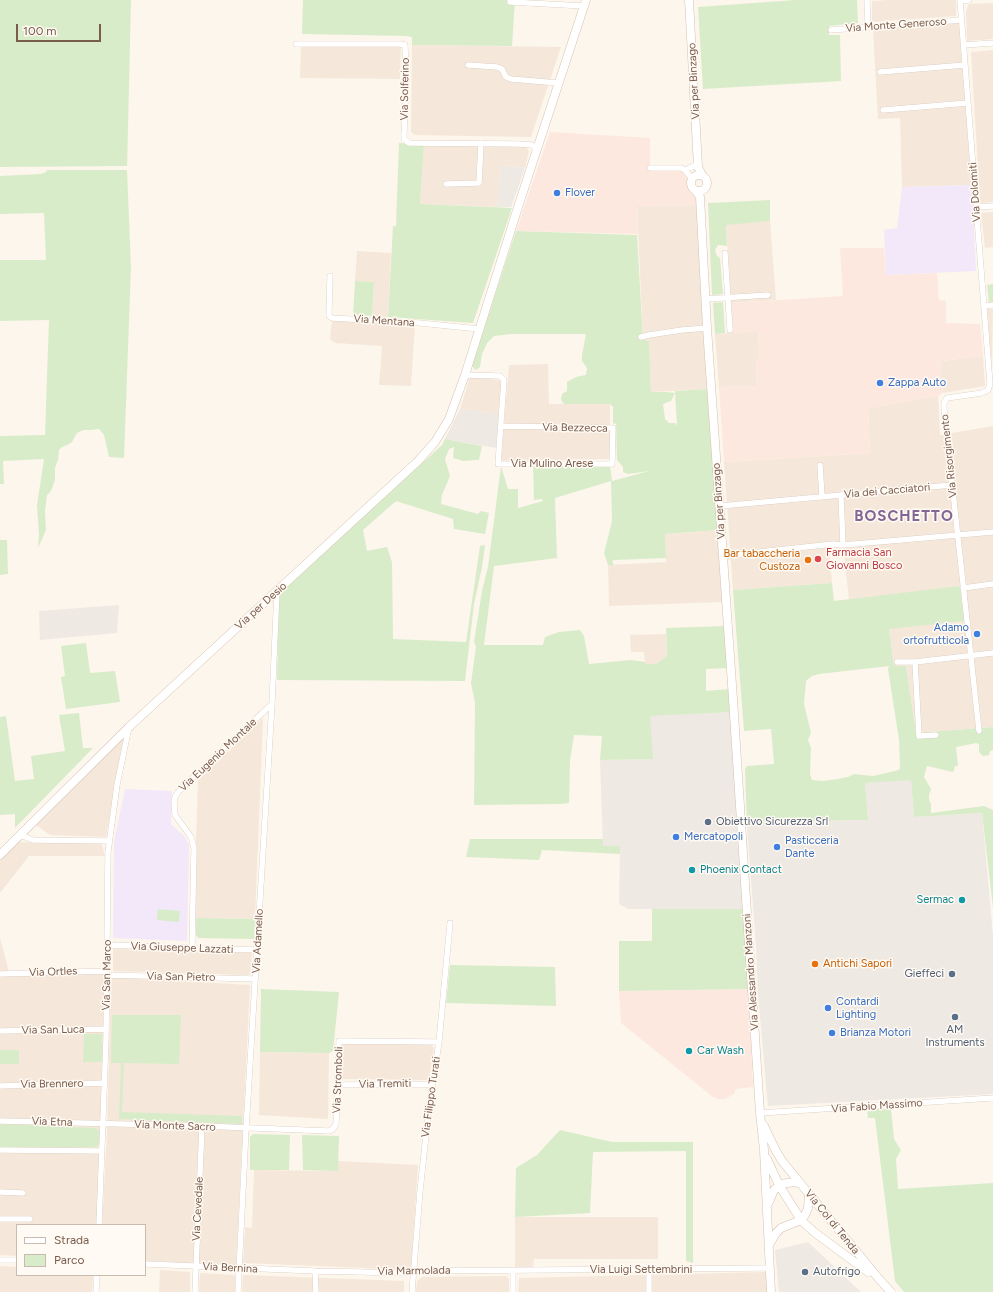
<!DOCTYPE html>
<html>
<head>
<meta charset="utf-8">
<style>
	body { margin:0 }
	#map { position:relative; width:993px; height:1292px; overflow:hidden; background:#fdf6ec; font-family:Figtree,sans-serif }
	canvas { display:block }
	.legend { position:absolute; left:16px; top:1224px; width:130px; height:52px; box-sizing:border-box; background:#fffaf3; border:1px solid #cabbb1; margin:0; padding:5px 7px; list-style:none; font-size:12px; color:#7a5c4d }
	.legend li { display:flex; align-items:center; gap:8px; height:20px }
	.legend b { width:20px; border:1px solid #cabbb1 }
	.scale { position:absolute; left:16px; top:24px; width:85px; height:18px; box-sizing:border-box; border:2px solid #7a5c4d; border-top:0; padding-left:5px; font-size:12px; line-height:14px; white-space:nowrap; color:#7a5c4d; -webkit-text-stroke:3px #fffaf3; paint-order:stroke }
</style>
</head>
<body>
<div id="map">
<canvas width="993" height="1292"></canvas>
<ul class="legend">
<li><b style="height:5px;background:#fff"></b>Strada</li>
<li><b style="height:11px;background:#d8ecc9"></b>Parco</li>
</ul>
<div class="scale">100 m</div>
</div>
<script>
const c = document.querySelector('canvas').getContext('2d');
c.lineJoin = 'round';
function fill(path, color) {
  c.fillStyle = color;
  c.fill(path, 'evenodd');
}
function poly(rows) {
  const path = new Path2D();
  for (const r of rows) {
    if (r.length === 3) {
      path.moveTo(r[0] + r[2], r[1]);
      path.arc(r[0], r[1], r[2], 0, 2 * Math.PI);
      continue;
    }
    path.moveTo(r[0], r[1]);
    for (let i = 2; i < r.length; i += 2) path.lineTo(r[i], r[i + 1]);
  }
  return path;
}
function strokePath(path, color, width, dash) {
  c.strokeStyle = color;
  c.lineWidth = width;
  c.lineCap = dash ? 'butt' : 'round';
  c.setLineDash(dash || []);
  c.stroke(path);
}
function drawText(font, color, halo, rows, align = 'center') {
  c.font = font + ' Figtree,sans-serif';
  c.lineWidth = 3;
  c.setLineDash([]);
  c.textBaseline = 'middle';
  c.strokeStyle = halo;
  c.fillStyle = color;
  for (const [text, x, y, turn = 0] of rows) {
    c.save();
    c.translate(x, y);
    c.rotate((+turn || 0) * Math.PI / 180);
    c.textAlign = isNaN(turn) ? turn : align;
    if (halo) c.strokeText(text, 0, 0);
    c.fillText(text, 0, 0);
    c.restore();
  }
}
fill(poly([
	[888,0,956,0,956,16,872,22,872,1],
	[993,3,993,39,967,41,966,11,969,4],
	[959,23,972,185,902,187,900,118,878,119,873,29],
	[412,45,561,47,531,137,415,135,411,132],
	[301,46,401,47,400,79,300,78],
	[993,50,993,202,980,203,971,52],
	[424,145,525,146,529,151,525,168,501,165,497,207,420,204],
	[697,205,709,389,651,392,649,341,643,340,637,206],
	[993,212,993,247,985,248,981,213],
	[770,221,776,300,731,303,726,224],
	[357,251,391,253,388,317,372,316,374,282,355,281],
	[987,309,993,309,992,368],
	[332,319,415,325,411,386,379,385,382,346,335,343,330,339],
	[758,331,760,361,756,361,757,386,719,387,715,334],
	[983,356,985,386,943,393,940,377,941,361],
	[548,364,549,404,610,404,610,459,501,461,509,365],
	[470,377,502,380,499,414,460,409],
	[938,396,940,435,993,426,993,727,916,733,906,666,894,666,889,628,963,621,849,600,843,546,829,547,832,583,733,590,724,462,870,453,868,408],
	[717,530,723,602,609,606,608,565,666,562,665,534],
	[666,634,667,656,656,664,645,664,644,652,631,652,630,635],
	[263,718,255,919,196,918,196,838,198,780],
	[124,737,106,837,50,835,36,825],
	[18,842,102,844,105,856,29,856,0,893,0,860],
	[0,938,10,976,104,974,104,1033,97,1225,17,1225,17,1256,0,1255],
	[113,949,252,953,250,975,113,971],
	[111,977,250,985,236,1266,145,1261,145,1225,102,1225,107,1132],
	[343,1044,431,1044,434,1048,429,1080,342,1079],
	[260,1052,329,1053,328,1119,259,1115],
	[338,1161,418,1165,411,1270,243,1263,245,1227,252,1228,254,1170,338,1171],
	[515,1217,658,1217,658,1259,534,1259,533,1268,515,1268],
	[0,1266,17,1267,17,1275,93,1275,92,1292,0,1292],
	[160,1270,190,1272,190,1292,159,1292],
	[767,1272,768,1292,518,1292,519,1278],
	[200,1273,235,1275,235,1292,199,1292],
	[243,1275,404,1281,404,1292,242,1292],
	[506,1276,509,1279,509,1292,416,1292,417,1281,422,1277]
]), '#f5e8da');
fill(poly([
	[550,132,650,138,650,169,682,170,689,179,690,186,696,195,697,205,637,206,638,234,516,231],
	[840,248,884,248,886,275,937,273,939,300,946,301,946,323,980,324,983,356,941,361,940,377,943,393,938,396,868,408,870,453,724,462,719,387,757,386,756,361,760,360,758,331,733,333,731,303,843,296],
	[748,989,753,1087,736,1089,734,1094,725,1099,718,1099,713,1097,621,1023,619,991]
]), '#fde8e0');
fill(poly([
	[501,165,525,168,511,207,497,207],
	[460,409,499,414,496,448,445,439],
	[119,605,117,633,40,640,39,611],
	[732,712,744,909,628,909,619,904,620,847,603,846,600,760,652,759,649,715],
	[911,779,914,817,982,813,993,936,993,1094,768,1106,758,994,756,947,747,825,848,820,868,820,865,783],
	[808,1242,861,1292,779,1292,775,1250]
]), '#efe9e4');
fill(poly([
	[972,185,976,271,886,275,884,230,897,228,902,187],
	[125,789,172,791,171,824,185,837,189,845,187,941,113,938,114,841]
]), '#f3e8fa');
fill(poly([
	[0,0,131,0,127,170,131,267,124,458,109,457,104,435,99,429,91,430,83,430,77,433,72,442,67,445,62,447,59,450,58,460,55,468,55,480,51,491,47,495,45,512,46,530,38,548,39,535,37,505,44,459,3,461,4,484,0,484,0,436,45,435,49,320,0,321,0,260,46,260,44,213,0,214,0,176,41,174,46,172,47,170,127,170,127,166,0,167],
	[303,0,515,0,512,46,412,45,412,37,406,36,302,34],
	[796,0,857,0,858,23,829,26,829,35,840,35,841,81,703,89,698,7],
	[399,143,424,145,420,204,512,208,473,323,388,317,393,226,396,226],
	[770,200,770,221,726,225,727,246,718,245,715,250,717,256,720,258,723,294,712,295,708,203],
	[516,231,637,235,643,340,649,341,651,392,666,392,675,393,671,401,663,404,665,419,669,423,675,423,677,426,675,391,709,389,717,530,665,534,666,558,615,560,612,561,614,565,608,565,604,553,612,521,611,481,555,498,557,558,494,566,484,645,543,645,545,637,559,632,580,630,584,636,589,664,631,660,645,662,645,664,656,664,667,656,666,628,725,626,729,668,706,669,706,691,730,689,732,712,650,716,653,759,600,760,602,736,574,735,570,761,569,803,560,804,474,805,475,703,471,683,476,647,474,642,482,591,488,567,501,466,508,489,518,489,518,508,543,501,542,499,534,500,533,466,610,465,612,481,649,471,628,474,623,472,623,467,617,460,616,424,613,423,613,407,610,404,564,404,561,400,562,394,567,391,567,382,576,377,586,375,587,368,582,361,582,355,586,334,512,334,494,336,487,343,482,354,480,367,476,370,472,366],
	[355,281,374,282,372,316,353,315],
	[993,284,993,303,989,303,987,285],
	[723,302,725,333,715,334,713,303],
	[445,439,482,446,479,460,475,460,463,461,453,458,454,447,449,449,445,459,450,476,442,495,441,504,478,514,481,511,489,513,485,534,454,529,453,519,396,501,363,530,367,551,387,547,392,562,393,639,466,642,480,546,485,545,482,567,474,604,465,681,277,680,279,594,319,557,442,445],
	[0,540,7,540,8,574,0,575],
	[832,583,834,601,960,586,964,621,889,629,894,666,906,666,916,733,993,727,993,750,990,751,989,755,983,756,979,752,979,744,976,743,956,747,958,766,955,766,953,772,927,766,924,777,931,789,929,795,929,800,931,804,931,813,984,806,993,810,993,908,982,813,914,817,911,780,865,783,868,820,848,820,747,825,745,769,747,766,774,764,771,729,744,731,733,590],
	[889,666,888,669,893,701,899,740,900,767,899,770,873,776,854,774,848,777,838,779,823,781,812,780,810,774,811,748,808,740,811,733,804,704,806,681,812,676,819,674],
	[86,643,90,673,115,671,120,702,66,709,61,677,65,676,61,646],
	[79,713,83,748,93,748,15,828,15,814,0,815,0,717,6,716,15,781,34,779,31,756,65,751,59,715],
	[470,839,603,839,603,846,620,846,620,854,542,850,539,860,466,857],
	[158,909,180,911,179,922,157,920],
	[652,909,744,909,748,989,619,991,619,941,652,941],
	[196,918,255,919,254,939,198,938,196,935],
	[450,965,555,967,556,1006,446,1003],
	[261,989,339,992,333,1051,329,1053,260,1052],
	[112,1015,181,1015,179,1064,124,1063,122,1112,242,1116,242,1124,119,1119,121,1063,111,1063],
	[84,1034,102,1034,102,1062,83,1062],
	[0,1050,19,1050,19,1064,0,1064],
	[867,1109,891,1109,894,1139,901,1150,896,1159,898,1189,993,1183,993,1292,904,1292,895,1281,875,1118,868,1118],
	[0,1124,95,1128,99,1131,99,1144,96,1147,0,1147],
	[560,1130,612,1142,693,1142,693,1263,686,1261,686,1151,593,1152,590,1213,515,1217,516,1168,537,1155],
	[253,1134,290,1135,289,1170,250,1170,250,1137],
	[302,1135,339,1136,338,1171,303,1170]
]), '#d8ecc9');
const street = poly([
	[510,0,510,2,584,6],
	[867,0,868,26],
	[960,0,990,384,988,390,982,393,947,398,944,403,944,409,979,731],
	[960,1,969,0],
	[831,30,962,20],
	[296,44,400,44,405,45,406,79,404,134,404,139,409,143,519,144,532,145,537,149],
	[964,45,993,43],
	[468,65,497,67,502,69,506,77,511,79,558,83],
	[880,72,965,65],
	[883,110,968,103],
	[650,168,681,168,685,170,692,179],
	[685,170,694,166,698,162],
	[446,184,479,183,481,143],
	[976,207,993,206],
	[725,253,730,330],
	[330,276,329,313,329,316,332,318,420,323,479,329],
	[706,299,768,295],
	[984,306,993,305],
	[641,337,649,335,682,330,707,328],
	[465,375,500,376,504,380,498,464,612,464,613,428,501,426],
	[820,465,822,497],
	[841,495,843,545],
	[720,506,952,485],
	[723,556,833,544,843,545,993,532],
	[963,588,993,584],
	[897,662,915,662],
	[936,735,919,736,915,662,993,653],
	[20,835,33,840,109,841],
	[107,945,257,950],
	[192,948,194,848,191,837,175,815,174,802,175,797,178,792,198,773,272,704],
	[0,974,107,971],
	[107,975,255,979],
	[0,1031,106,1029],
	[338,1085,432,1084],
	[0,1086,105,1083],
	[760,1113,993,1098],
	[0,1121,202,1126,329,1131,333,1129,336,1124,339,1041,439,1042],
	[0,1150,102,1151],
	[0,1192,23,1193],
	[0,1219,30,1219],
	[99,1225,106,1039,108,852,117,785,129,727],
	[0,1260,17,1260],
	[145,1264,315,1271,408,1273,421,1271,770,1268],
	[315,1271,316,1292],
	[513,1271,513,1292],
	[96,1292,97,1275],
	[195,1292,202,1126],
	[238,1292,246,1129,272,704,277,591],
	[412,1292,420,1191,429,1107,439,1042,450,923],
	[649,1292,649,1270]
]);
const secondary = poly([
	[689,0,698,167,702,175],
	[699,183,8],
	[696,191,700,197,707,328,733,699,760,1113,764,1150,771,1292],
	[0,855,129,727,418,461,435,442,449,419,465,375,519,204,586,0],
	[764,1126,776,1151,782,1161,879,1279,891,1292],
	[767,1159,779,1185,801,1220,814,1232,868,1272],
	[769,1202,774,1190,781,1184,794,1182,801,1184],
	[769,1245,776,1233,781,1228,801,1220,805,1215,808,1208,809,1195]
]);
strokePath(street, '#d1beb0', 6);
strokePath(secondary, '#d6c0b0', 9);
strokePath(street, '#fff', 5.5);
strokePath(secondary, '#fff', 8);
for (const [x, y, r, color] of [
	[557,193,4,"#3f7fe0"],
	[880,383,4,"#3f7fe0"],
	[818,559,4,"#e0444e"],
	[808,560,4,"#e8710a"],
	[977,634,4,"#3f7fe0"],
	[708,822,4,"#5c6f8a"],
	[676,837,4,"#3f7fe0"],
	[777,847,4,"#3f7fe0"],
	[692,870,4,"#0f9aa8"],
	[962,900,4,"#0f9aa8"],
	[815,964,4,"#e8710a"],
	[952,974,4,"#5c6f8a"],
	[828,1008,4,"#3f7fe0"],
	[955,1017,4,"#5c6f8a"],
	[832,1033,4,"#3f7fe0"],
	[689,1051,4,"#0f9aa8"],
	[805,1272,4,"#5c6f8a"]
]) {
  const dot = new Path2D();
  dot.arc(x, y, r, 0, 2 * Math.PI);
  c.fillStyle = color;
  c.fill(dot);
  strokePath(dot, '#fffaf3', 1.5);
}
drawText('11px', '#7a5c4d', '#fffaf3', [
	["Via Monte Generoso",896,25,-4],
	["Via per Binzago",694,81,-93],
	["Via Solferino",405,89,-89],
	["Via Dolomiti",975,192,-94],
	["Via Mentana",384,321,4],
	["Via Bezzecca",575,428,1],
	["Via Risorgimento",949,456,-96],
	["Via Mulino Arese",552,464],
	["Via dei Cacciatori",887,491,-5],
	["Via per Binzago",719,501,-94],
	["Via per Desio",261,606,-42],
	["Via Eugenio Montale",218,755,-43],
	["Via Adamello",258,941,-87],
	["Via Giuseppe Lazzati",182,948,2],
	["Via Ortles",53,972,-2],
	["Via Alessandro Manzoni",751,972,-94],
	["Via San Marco",107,975,-89],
	["Via San Pietro",181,977,1],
	["Via San Luca",53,1030,-1],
	["Via Stromboli",338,1080,-88],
	["Via Brennero",52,1084,-1],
	["Via Tremiti",385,1084,-1],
	["Via Filippo Turati",431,1097,-82],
	["Via Fabio Massimo",877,1106,-4],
	["Via Etna",52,1122,2],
	["Via Monte Sacro",175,1126,2],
	["Via Cevedale",198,1209,-87],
	["Via Col di Tenda",832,1222,51],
	["Via Bernina",230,1268,3],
	["Via Luigi Settembrini",641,1270],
	["Via Marmolada",414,1271,-1]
]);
drawText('11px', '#366cbe', '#fffaf3', [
	["Flover",565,193],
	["Zappa Auto",888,383],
	["Adamo",969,628,"right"],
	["ortofrutticola",969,641,"right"],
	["Mercatopoli",684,837],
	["Pasticceria",785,841],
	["Dante",785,854],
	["Contardi",836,1002],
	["Lighting",836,1015],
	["Brianza Motori",840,1033]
], 'left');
drawText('11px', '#be3a42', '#fffaf3', [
	["Farmacia San",826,553],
	["Giovanni Bosco",826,566]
], 'left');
drawText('11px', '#c56008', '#fffaf3', [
	["Bar tabaccheria",800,554],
	["Custoza",800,567],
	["Antichi Sapori",823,964,"left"]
], 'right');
drawText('11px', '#4e5e75', '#fffaf3', [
	["Obiettivo Sicurezza Srl",716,822],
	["Gieffeci",944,974,"right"],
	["AM",955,1030,"center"],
	["Instruments",955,1043,"center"],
	["Autofrigo",813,1272]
], 'left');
drawText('11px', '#0d838f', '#fffaf3', [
	["Phoenix Contact",700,870],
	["Sermac",954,900,"right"],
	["Car Wash",697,1051]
], 'left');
c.letterSpacing = '1px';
drawText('bold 15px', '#846695', '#fffaf3', [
	["BOSCHETTO",904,517]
]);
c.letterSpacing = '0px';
</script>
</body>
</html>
